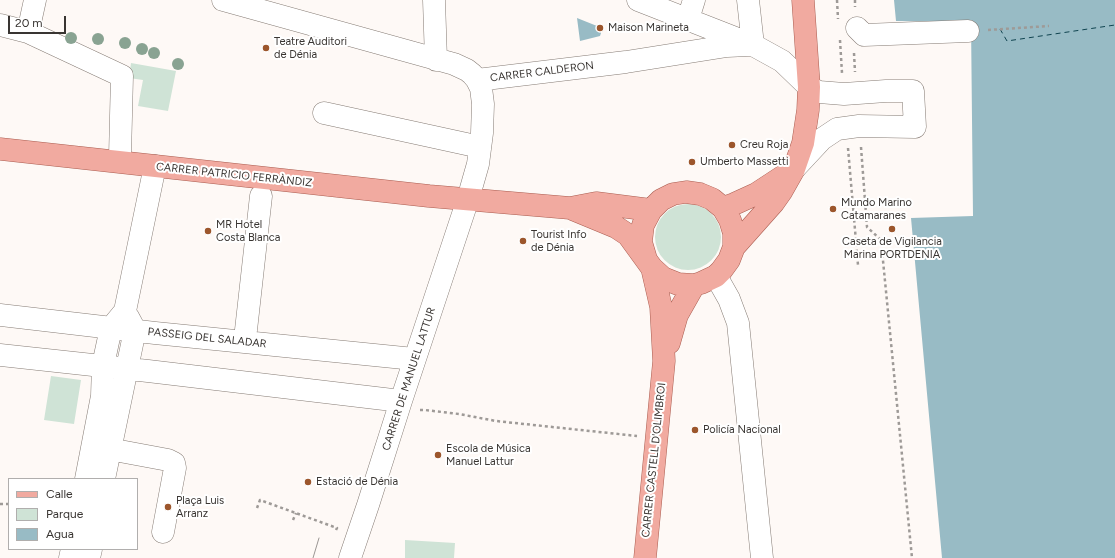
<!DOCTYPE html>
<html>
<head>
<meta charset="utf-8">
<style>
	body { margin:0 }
	#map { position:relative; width:1115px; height:558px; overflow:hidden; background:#fef9f6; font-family:Figtree,sans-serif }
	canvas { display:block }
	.legend { position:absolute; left:8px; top:478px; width:130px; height:72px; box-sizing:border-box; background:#fff; border:1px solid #b0aead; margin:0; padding:5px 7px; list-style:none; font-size:12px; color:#393532 }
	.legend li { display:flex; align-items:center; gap:8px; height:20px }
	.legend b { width:20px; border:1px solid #b0aead }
	.scale { position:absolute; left:8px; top:16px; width:58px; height:18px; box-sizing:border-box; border:2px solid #393532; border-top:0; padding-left:5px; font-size:12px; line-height:14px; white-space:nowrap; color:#393532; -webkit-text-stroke:3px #fff; paint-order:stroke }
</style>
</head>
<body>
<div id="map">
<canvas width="1115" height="558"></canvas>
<ul class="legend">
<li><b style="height:5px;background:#f1aaa0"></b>Calle</li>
<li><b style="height:11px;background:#cfe3d6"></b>Parque</li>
<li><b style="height:11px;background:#98bbc5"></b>Agua</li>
</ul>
<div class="scale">20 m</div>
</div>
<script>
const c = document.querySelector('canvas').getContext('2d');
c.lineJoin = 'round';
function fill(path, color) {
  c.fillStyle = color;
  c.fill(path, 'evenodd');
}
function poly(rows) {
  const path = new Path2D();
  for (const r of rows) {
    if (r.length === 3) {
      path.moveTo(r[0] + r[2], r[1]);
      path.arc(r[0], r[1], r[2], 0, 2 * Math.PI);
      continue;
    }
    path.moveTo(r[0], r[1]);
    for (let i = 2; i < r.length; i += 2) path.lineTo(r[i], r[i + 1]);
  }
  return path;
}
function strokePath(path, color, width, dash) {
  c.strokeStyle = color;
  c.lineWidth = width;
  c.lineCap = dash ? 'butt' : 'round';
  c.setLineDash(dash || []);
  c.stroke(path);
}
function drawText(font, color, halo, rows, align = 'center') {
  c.font = font + ' Figtree,sans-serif';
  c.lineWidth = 4;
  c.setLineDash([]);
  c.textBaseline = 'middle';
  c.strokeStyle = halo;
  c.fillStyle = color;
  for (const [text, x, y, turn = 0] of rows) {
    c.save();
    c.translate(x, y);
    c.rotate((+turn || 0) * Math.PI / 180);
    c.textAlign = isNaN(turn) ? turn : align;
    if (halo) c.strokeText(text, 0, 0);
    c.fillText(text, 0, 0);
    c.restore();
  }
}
fill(poly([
	[131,63,176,71,168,111,138,106,143,80,129,78],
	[688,237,33],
	[51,376,81,380,74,424,44,420],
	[405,540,455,543,454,558,405,558]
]), '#cfe3d6');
fill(poly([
	[894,0,1115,0,1115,558,942,558,911,218,973,216,971,22,896,21],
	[577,18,597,26,600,28,601,33,600,36,580,41]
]), '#98bbc5');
strokePath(poly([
	[1000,29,1007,41,1115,25]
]), '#104450', 1, [5, 4]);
const minor = poly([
	[223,0,454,64,467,70,472,74,477,80,481,88,483,104,482,133,478,164,468,199,401,401,368,505,350,558],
	[434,0,436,60],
	[638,0,753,45,782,61,809,87,819,92,844,94,886,91,913,91,915,127,859,126,837,129,822,139,794,169],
	[748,0,753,45],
	[688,19,694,0],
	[0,25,28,32,122,76,120,156],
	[857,28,864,35,968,31],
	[28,32,35,0],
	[477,80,626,62,727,46,748,45],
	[324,113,480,147],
	[716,276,729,299,738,323,762,558],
	[0,315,155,333,414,359],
	[246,330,261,196],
	[0,355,148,371,401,401],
	[109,449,168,460,174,463,175,468,163,532],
	[86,479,102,396,103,365,111,328,125,311,155,166],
	[104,479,135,330,128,317],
	[70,558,72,549],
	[89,558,91,549]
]);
const major = poly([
	[0,149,429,196,570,208,596,203,651,210],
	[570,208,616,227,628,235,652,268,663,278,678,284,694,285,701,283,716,276,721,271,729,260,734,247,734,233,730,220,723,208,712,199,700,194,686,192,673,194,661,200,651,210,643,225,641,242,646,259],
	[723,208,734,204,756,194,788,173],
	[734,247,774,202,781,192,794,169,803,143,808,110,809,87,803,0],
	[669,343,677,315,694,285],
	[645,558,664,361,661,307,652,268]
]);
strokePath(minor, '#867c75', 23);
strokePath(major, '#aa5d50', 23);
strokePath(poly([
	[837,0,838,19],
	[855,0,855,7],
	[988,30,1049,26],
	[840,40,842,73],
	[854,53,855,72],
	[861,147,867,227,881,240,912,558],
	[848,148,858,265],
	[420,410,425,410,459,414,496,421,637,436],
	[0,504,9,504],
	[257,508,260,500,337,528,336,530],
	[293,520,296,513]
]), '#9e9a97', 2.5, [3, 3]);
strokePath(minor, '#fff', 22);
strokePath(major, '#f1aaa0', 22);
strokePath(poly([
	[313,558,319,538]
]), '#9a9693', 1);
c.fillStyle = '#89a392';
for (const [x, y] of [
	[71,38],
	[98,39],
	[125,43],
	[142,49],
	[154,53],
	[178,64]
]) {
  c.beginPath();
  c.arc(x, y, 6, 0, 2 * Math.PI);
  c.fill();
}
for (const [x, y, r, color] of [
	[600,28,4,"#9c562c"],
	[266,48,4,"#9c562c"],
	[732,145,4,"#9c562c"],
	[692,162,4,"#9c562c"],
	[833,209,4,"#9c562c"],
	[892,229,4,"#9c562c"],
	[208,231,4,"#9c562c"],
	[523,241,4,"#9c562c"],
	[695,430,4,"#9c562c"],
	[438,455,4,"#9c562c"],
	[308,482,4,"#9c562c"],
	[168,507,4,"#9c562c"]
]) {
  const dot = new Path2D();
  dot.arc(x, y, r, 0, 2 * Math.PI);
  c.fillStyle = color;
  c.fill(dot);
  strokePath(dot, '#fff', 1.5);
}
drawText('11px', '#393532', '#fff', [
	["Maison Marineta",608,28],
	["Teatre Auditori",274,42],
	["de Dénia",274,55],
	["Creu Roja",740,145],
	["Umberto Massetti",700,162],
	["Mundo Marino",841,203],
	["Catamaranes",841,216],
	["MR Hotel",216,225],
	["Costa Blanca",216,238],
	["Tourist Info",531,235],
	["de Dénia",531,248],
	["Caseta de Vigilancia",892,242,"center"],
	["Marina PORTDENIA",892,255,"center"],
	["Policía Nacional",703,430],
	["Escola de Música",446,449],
	["Manuel Lattur",446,462],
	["Estació de Dénia",316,482],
	["Plaça Luis",176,501],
	["Arranz",176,514]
], 'left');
drawText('11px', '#393532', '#fff', [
	["CARRER CALDERON",542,72,-7],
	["CARRER PATRICIO FERRÀNDIZ",234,175,6],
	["PASSEIG DEL SALADAR",207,338,6],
	["CARRER DE MANUEL LATTUR",409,379,-72],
	["CARRER CASTELL D'OLIMBROI",654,460,-84]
]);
</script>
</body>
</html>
